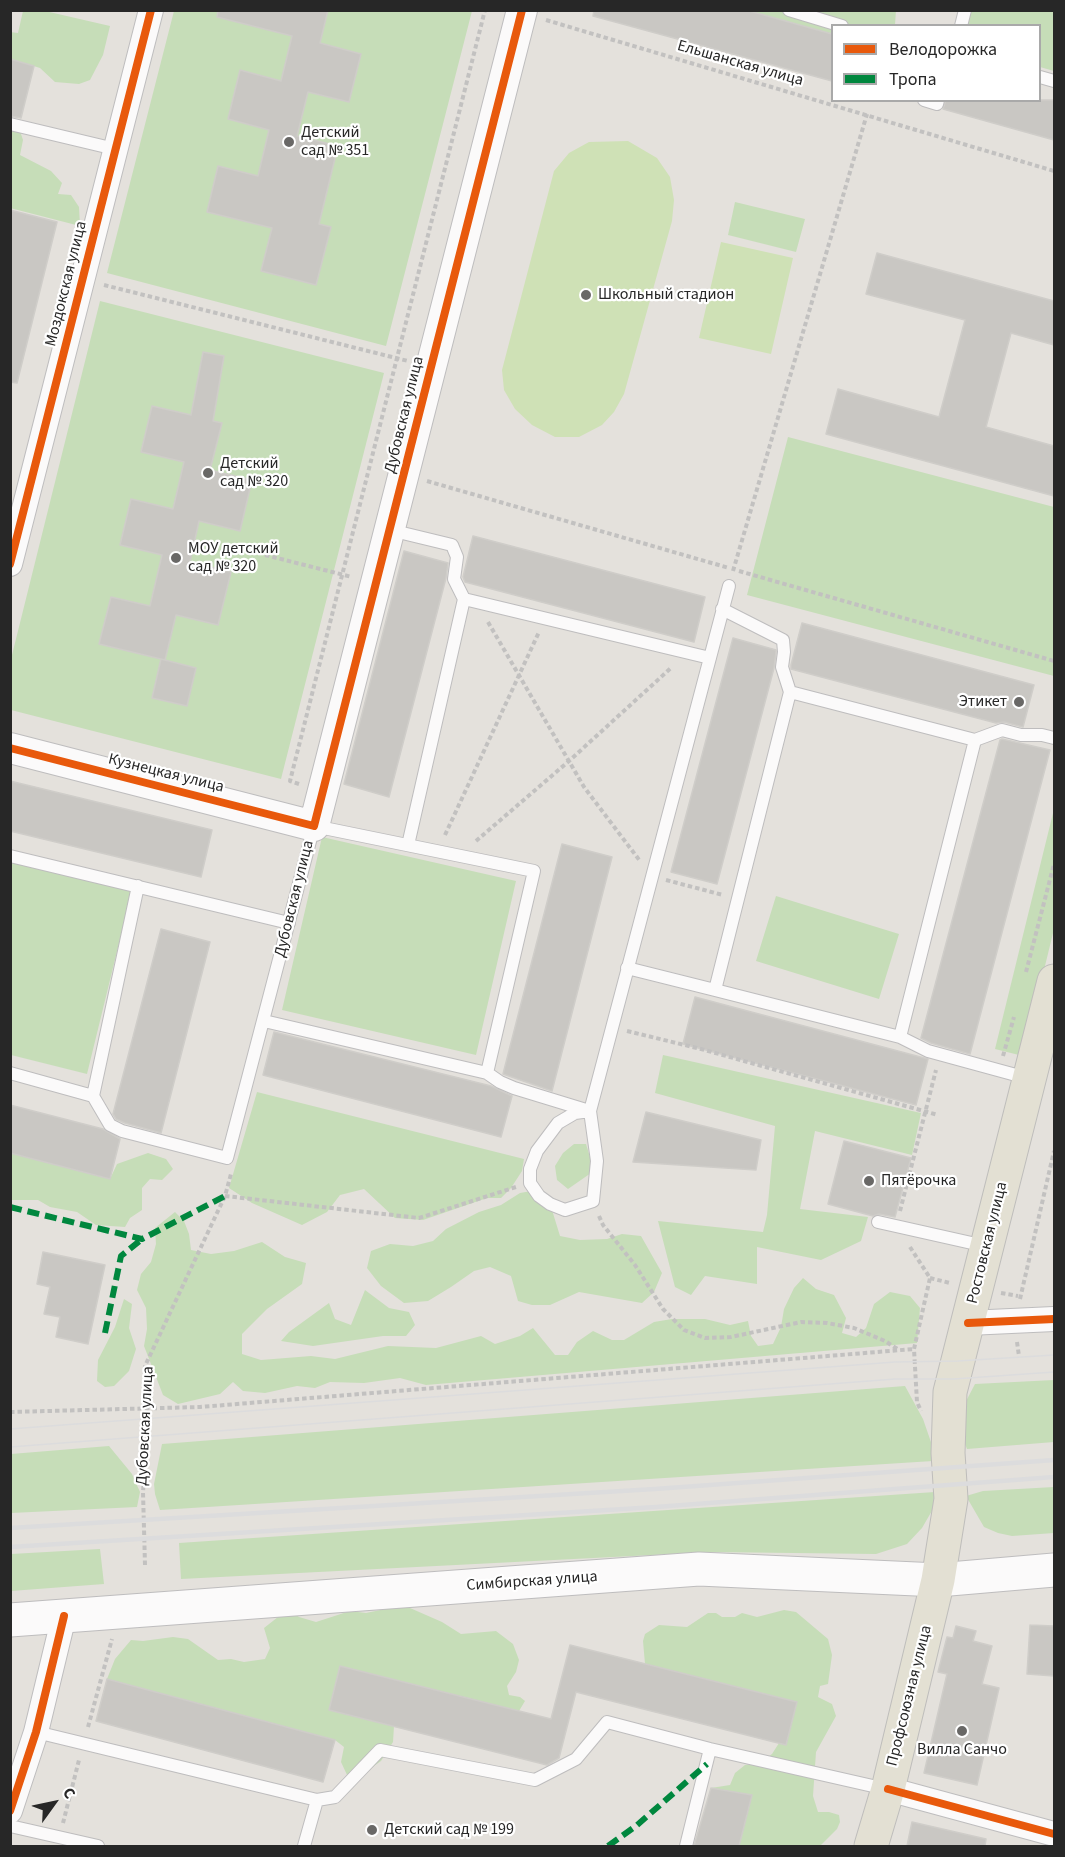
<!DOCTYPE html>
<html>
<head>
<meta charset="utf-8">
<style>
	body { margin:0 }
	#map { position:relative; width:1065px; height:1857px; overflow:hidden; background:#e4e1dc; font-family:"Source Sans 3",sans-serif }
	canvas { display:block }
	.frame { position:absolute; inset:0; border:12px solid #272727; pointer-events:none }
	.legend { position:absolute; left:831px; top:24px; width:210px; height:78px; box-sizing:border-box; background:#fff; border:2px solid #a9a9a9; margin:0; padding:8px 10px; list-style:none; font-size:18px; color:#272727 }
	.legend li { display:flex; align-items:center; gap:12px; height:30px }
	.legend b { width:30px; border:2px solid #a9a9a9 }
	.north { position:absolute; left:24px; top:1773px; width:60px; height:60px; -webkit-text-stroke:4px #fff; paint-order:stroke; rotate:57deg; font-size:16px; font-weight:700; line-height:24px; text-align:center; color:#272727 }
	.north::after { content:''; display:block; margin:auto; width:21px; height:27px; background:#272727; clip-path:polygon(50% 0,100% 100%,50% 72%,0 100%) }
</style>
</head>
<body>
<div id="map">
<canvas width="1065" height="1857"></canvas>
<div class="frame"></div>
<ul class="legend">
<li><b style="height:8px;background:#e8590c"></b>Велодорожка</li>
<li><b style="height:8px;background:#00873e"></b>Тропа</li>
</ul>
<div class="north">С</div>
</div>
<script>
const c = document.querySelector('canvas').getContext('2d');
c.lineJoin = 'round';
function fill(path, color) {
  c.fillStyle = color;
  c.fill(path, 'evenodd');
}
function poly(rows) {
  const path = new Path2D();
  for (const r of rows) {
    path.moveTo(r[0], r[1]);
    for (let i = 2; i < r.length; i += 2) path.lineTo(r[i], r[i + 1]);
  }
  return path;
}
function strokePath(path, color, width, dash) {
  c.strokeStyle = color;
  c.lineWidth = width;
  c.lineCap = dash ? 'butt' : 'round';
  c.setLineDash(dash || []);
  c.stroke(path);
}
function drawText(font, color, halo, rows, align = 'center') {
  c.font = font + ' "Source Sans 3",sans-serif';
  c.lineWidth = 4.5;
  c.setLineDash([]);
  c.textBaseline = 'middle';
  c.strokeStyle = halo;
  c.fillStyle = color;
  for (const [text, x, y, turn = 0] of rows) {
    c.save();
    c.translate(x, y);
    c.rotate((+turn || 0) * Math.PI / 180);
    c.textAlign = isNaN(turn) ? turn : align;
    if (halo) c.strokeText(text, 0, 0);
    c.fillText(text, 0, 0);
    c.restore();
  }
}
fill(poly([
	[896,10,895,25,832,26,832,34,746,11],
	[23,11,45,11,110,26,103,55,90,80,79,84,55,82,40,68,11,59,10,32,18,33],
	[174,11,472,11,386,346,107,273],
	[959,11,1054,11,1054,71,1040,67,1040,26,955,26],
	[16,119,23,140,20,155,51,171,62,183,58,194,71,195,79,207,80,226,10,208,10,123],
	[735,202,805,219,796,252,728,235],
	[100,301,384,373,281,779,11,710,11,659],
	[788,437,1054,507,1054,676,747,595],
	[1054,809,1054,929,1023,1056,995,1049],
	[322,837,516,881,476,1055,282,1010],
	[11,860,132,890,87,1074,11,1055],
	[776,896,899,934,879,999,756,961],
	[663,1055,921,1113,912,1155,815,1131,800,1209,868,1217,861,1241,821,1260,757,1247,757,1284,705,1276,691,1295,675,1287,658,1221,763,1232,767,1215,775,1126,655,1093],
	[257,1092,524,1159,522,1171,511,1188,501,1198,487,1198,423,1220,395,1218,364,1189,340,1195,327,1212,302,1225,252,1203,229,1188],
	[574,1144,586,1144,590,1157,591,1173,568,1189,557,1180,555,1166,563,1153],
	[10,1153,110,1179,117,1164,148,1153,166,1159,173,1169,162,1180,150,1179,142,1188,142,1210,130,1218,125,1227,96,1225,77,1212,50,1207,38,1200,11,1200],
	[537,1190,548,1197,560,1236,580,1240,607,1239,622,1234,641,1236,662,1273,654,1292,642,1303,579,1292,550,1305,532,1305,518,1301,511,1276,490,1267,474,1271,451,1287,428,1301,404,1303,381,1286,367,1268,371,1251,390,1244,413,1246,433,1241,446,1229,479,1212,501,1205,520,1193],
	[175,1212,184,1221,189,1234,191,1250,211,1254,234,1251,262,1242,285,1257,306,1263,302,1284,267,1309,242,1334,242,1354,261,1360,311,1356,335,1359,388,1346,436,1348,481,1336,495,1344,520,1336,533,1328,555,1355,568,1355,577,1342,593,1331,612,1340,624,1340,654,1322,672,1319,705,1319,730,1325,748,1321,751,1336,758,1346,773,1344,781,1327,784,1309,794,1288,803,1278,816,1289,834,1295,846,1318,842,1333,856,1337,866,1328,874,1304,890,1292,910,1296,920,1308,917,1343,426,1385,400,1378,364,1383,330,1382,315,1388,297,1386,265,1393,243,1391,233,1382,220,1394,178,1404,163,1395,144,1346,147,1329,146,1308,137,1290,141,1274,151,1262,156,1244,155,1228],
	[365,1290,389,1308,409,1312,415,1325,406,1336,383,1336,313,1346,281,1341,289,1332,329,1303,335,1319,351,1325],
	[124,1299,132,1304,129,1328,136,1349,129,1371,114,1386,105,1387,97,1381,98,1360,115,1327],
	[1054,1380,1054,1442,967,1449,960,1431,963,1407,975,1384],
	[905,1386,923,1419,932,1445,933,1461,160,1510,155,1494,154,1484,162,1444],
	[109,1446,132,1474,140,1492,137,1507,11,1513,11,1454],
	[1054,1487,1054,1533,1012,1536,998,1533,984,1527,966,1496,983,1491],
	[935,1492,933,1509,922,1528,907,1544,876,1554,711,1552,181,1579,179,1543],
	[100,1549,104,1584,11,1591,11,1554],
	[395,1607,410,1608,442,1622,461,1634,496,1631,513,1644,519,1660,516,1672,507,1686,509,1695,520,1697,525,1701,519,1711,340,1666,329,1710,394,1726,393,1742,381,1761,367,1771,348,1777,341,1762,344,1747,335,1740,107,1679,115,1659,131,1640,143,1641,173,1637,188,1639,218,1660,231,1659,244,1662,265,1659,270,1648,264,1628,278,1617,293,1612,299,1617,316,1622,350,1611,366,1613],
	[784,1610,796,1612,828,1639,832,1655,828,1684,820,1686,818,1697,832,1704,836,1716,816,1752,813,1796,818,1812,829,1812,839,1815,840,1822,837,1829,820,1846,739,1846,751,1795,711,1788,730,1785,735,1773,745,1765,758,1764,772,1754,779,1743,786,1745,796,1702,645,1664,643,1641,645,1634,659,1625,687,1627,708,1613,716,1613,722,1617,735,1617,742,1613,757,1617]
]), '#c6ddb8');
fill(poly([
	[628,141,657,158,670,177,674,200,672,221,624,394,614,412,602,425,579,437,555,437,532,425,515,409,504,390,502,370,554,171,569,153,589,142],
	[721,242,793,258,771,354,699,338]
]), '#cfe1b6');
const building = poly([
	[218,10,328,10,320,43,361,54,349,102,308,92,297,136,338,146,319,224,331,227,316,285,261,271,272,228,207,212,218,166,258,176,269,130,228,119,240,70,281,81,292,36,217,17,218,10],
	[594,10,746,10,832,34,832,81,593,16,594,10],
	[10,59,34,66,21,118,10,116,10,59],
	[946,100,1054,100,1054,140,943,109,946,100],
	[10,210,57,222,17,383,10,382,10,210],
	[877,253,1054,301,1054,345,1011,333,986,427,1054,446,1054,496,826,434,838,389,939,417,965,320,866,294,877,253],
	[203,352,224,356,213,421,222,423,210,470,252,480,240,531,199,521,190,562,231,572,218,625,176,615,165,660,99,644,111,597,150,606,162,555,120,545,131,499,173,509,184,462,141,452,152,406,191,415,203,352],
	[473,536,705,597,694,642,465,582,463,577,473,536],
	[404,551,448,563,446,578,389,797,344,784,404,551],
	[802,623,1034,685,1023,727,1004,722,996,723,791,669,791,665,802,623],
	[733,638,776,650,776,652,774,668,717,884,671,872,733,638],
	[161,659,196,668,187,706,152,698,161,659],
	[1002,739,1050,750,970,1054,931,1043,921,1038,1000,740,1002,739],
	[10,781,212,830,201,877,10,831,10,781],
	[562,844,612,857,552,1091,503,1074,562,844],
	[161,929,210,942,161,1133,125,1123,116,1119,113,1114,161,929],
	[695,997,928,1059,916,1105,683,1044,695,997],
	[274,1032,491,1086,512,1096,501,1137,263,1075,274,1032],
	[10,1105,103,1129,120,1139,110,1179,10,1153,10,1105],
	[646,1112,761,1140,756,1170,633,1162,646,1112],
	[844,1141,911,1158,895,1217,879,1214,873,1216,828,1204,844,1141],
	[43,1252,105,1265,88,1344,56,1337,60,1317,44,1314,50,1287,37,1284,43,1252],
	[1030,1625,1054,1626,1054,1676,1027,1674,1030,1625],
	[956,1626,976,1631,973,1641,992,1646,982,1684,999,1688,977,1785,924,1773,947,1674,938,1672,947,1637,953,1638,956,1626],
	[570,1645,797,1702,786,1745,576,1692,559,1758,547,1765,329,1710,340,1666,551,1719,570,1645],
	[107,1679,335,1740,323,1782,96,1721,107,1679],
	[711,1788,752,1795,739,1846,694,1846,711,1788],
	[912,1822,986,1839,985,1846,907,1846,912,1822]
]);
fill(building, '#c9c7c3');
strokePath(building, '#cfcdc9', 1.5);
const service = poly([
	[789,10,842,26],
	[961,26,965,10],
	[1040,77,1054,81],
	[924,100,937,104,938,100],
	[10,124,115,149],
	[390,530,452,545,457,557,454,579,464,599,408,845],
	[464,599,710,658],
	[722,609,783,640,784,652,782,667,790,692],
	[975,740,1002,730,1021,735,1042,735,1054,738],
	[10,856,289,923],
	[627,968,715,990],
	[264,1021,487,1073,500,1082,514,1088,586,1110],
	[900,1037,975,740,790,692,715,990,900,1037,928,1051,1027,1078],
	[10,1073,93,1096,138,886],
	[93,1096,110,1125,122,1131,227,1158,314,826,534,871,487,1073],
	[590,1111,575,1113,558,1123,537,1151,530,1169,530,1183,539,1196,550,1204,565,1210,593,1201,597,1161,590,1111,729,586],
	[878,1222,985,1246],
	[36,1732,317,1800,335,1797,380,1750,535,1780,576,1759,607,1722,710,1749,886,1789],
	[10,1826,98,1846],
	[304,1846,317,1800],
	[686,1846,710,1749]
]);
const minor = poly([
	[10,564,151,10],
	[968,1323,1054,1319],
	[888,1789,1054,1834],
	[10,1811,36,1732,64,1616]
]);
const tertiary = poly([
	[10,748,314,826,522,10]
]);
const secondary = poly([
	[10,1620,699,1569,938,1580,1054,1570]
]);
const primary = poly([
	[871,1846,888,1789,938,1580,951,1499,948,1453,950,1392,1054,981]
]);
strokePath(service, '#bebdbe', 14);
strokePath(minor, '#bebdbe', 26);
strokePath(tertiary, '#bebdbe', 32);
strokePath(secondary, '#bebdbe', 35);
strokePath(primary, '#bebdbb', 35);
strokePath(poly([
	[546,20,1054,171],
	[104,285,408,361],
	[427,481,729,568],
	[265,555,352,577],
	[733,571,867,114],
	[739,571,1054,661],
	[488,622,584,787,640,861],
	[299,784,290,781,485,10],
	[445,835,539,632],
	[476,841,569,761,672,667],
	[666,880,723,895],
	[1026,972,1054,864],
	[627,1031,701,1049,938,1115],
	[1003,1056,1014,1017],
	[225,1196,419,1218,516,1187],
	[900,1211,936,1070],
	[599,1216,603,1225,635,1265,663,1309,684,1330,705,1338,731,1337,801,1322,827,1323,854,1328,885,1341,899,1350],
	[910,1247,930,1278,914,1349,917,1402,921,1411],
	[930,1278,950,1283],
	[1001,1293,1018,1296],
	[1020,1299,1054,1151],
	[1017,1342,1019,1356],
	[10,1412,200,1407,914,1349],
	[145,1565,143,1492,149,1408,145,1366,225,1196,231,1174],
	[88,1727,112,1639],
	[63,1823,79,1760]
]), '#c2c1c0', 4, [4.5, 3]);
strokePath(service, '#fbfafa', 12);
strokePath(minor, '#fbfafa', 24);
strokePath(tertiary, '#fbfafa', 30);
strokePath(secondary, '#fbfafa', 33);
strokePath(primary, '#e3e0d3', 33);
strokePath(poly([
	[10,1429,895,1362,958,1361,1054,1355],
	[10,1447,895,1379,954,1379,1054,1372]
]), '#dcdcdd', 1.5);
strokePath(poly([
	[10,1528,655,1489,1054,1460],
	[10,1547,656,1507,1054,1477]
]), '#dcdcdd', 4.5);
strokePath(poly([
	[10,1207,142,1239,225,1196],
	[105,1333,121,1256,142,1239],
	[608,1846,636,1826,707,1764]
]), '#00873e', 6, [12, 6]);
strokePath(poly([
	[10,564,151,10],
	[10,748,314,826,522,10],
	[968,1323,1054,1319],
	[888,1789,1054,1834],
	[10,1811,36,1732,64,1616]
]), '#e8590c', 8);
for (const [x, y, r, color] of [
	[289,142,6,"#696866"],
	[586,295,6,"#696866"],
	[208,473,6,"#696866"],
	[176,558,6,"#696866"],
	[1019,702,6,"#696866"],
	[869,1181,6,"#696866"],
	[962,1731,6,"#696866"],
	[372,1830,6,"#696866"]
]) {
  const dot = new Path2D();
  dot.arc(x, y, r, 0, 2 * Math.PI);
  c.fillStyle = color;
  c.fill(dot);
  strokePath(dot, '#fff', 2);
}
drawText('16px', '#272727', '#fff', [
	["Ельшанская улица",740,64,16],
	["Моздокская улица",67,284,-76],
	["Дубовская улица",405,415,-76],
	["Кузнецкая улица",166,774,14],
	["Дубовская улица",295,899,-76],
	["Ростовская улица",988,1243,-76],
	["Дубовская улица",146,1426,-87],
	["Симбирская улица",532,1582,-4],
	["Профсоюзная улица",910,1696,-76]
]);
drawText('16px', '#272727', '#fff', [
	["Детский",301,133],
	["сад № 351",301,151],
	["Школьный стадион",598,295],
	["Детский",220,464],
	["сад № 320",220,482],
	["МОУ детский",188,549],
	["сад № 320",188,567],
	["Этикет",1007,702,"right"],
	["Пятёрочка",881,1181],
	["Вилла Санчо",962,1750,"center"],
	["Детский сад № 199",384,1830]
], 'left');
</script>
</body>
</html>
